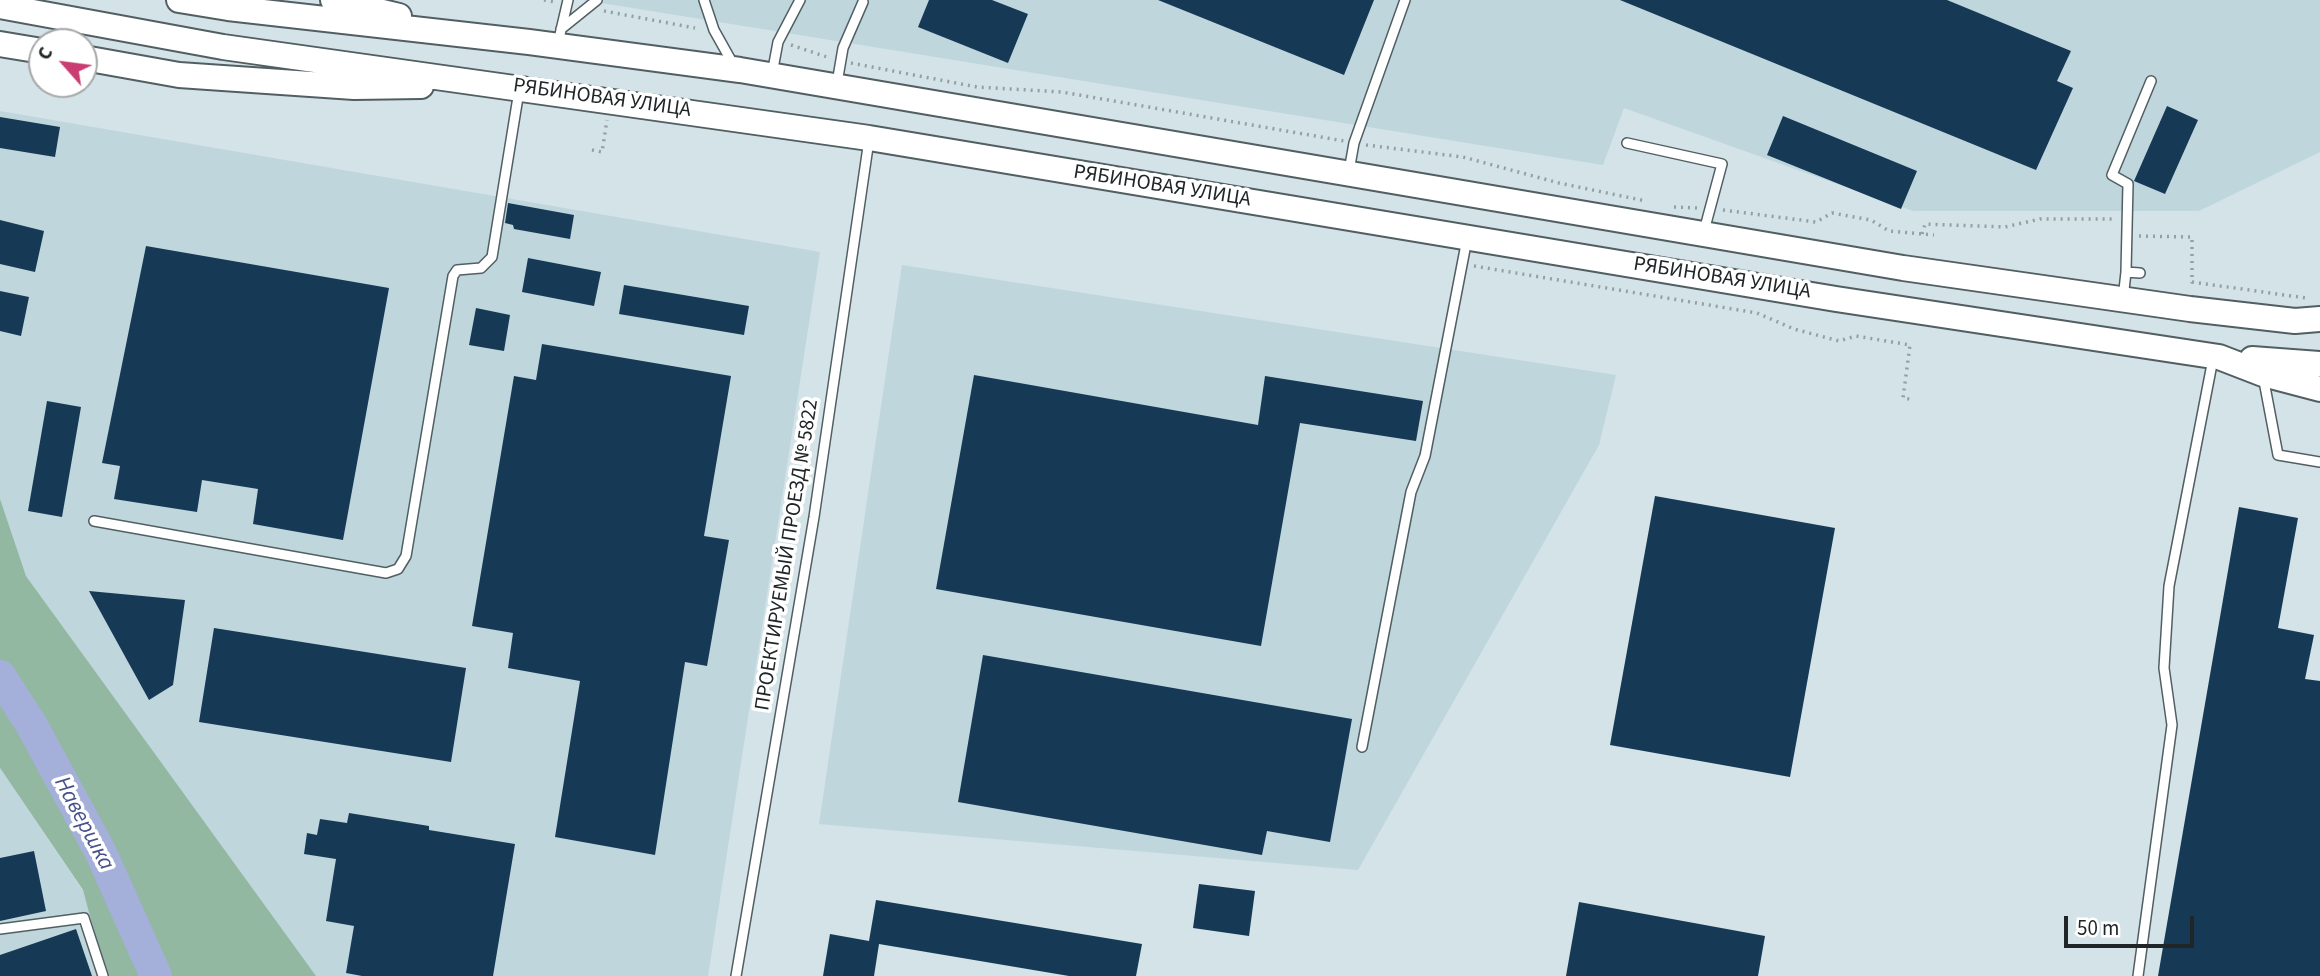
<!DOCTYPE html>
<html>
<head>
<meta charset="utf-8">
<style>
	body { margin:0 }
	#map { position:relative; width:2320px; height:976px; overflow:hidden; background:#d3e3e7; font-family:"Source Sans 3",sans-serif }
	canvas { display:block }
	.north { position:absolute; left:28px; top:28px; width:70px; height:70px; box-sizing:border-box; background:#fff; border:2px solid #a6a8a9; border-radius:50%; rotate:298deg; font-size:19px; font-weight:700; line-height:28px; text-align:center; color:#202627 }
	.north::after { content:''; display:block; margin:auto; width:24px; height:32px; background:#c93d73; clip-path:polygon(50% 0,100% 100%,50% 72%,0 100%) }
	.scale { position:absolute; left:2064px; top:916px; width:130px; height:32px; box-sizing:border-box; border:4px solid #202627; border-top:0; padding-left:9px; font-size:21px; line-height:24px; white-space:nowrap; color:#202627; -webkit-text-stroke:5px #fff; paint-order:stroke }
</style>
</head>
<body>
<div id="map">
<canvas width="2320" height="976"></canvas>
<div class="north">С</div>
<div class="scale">50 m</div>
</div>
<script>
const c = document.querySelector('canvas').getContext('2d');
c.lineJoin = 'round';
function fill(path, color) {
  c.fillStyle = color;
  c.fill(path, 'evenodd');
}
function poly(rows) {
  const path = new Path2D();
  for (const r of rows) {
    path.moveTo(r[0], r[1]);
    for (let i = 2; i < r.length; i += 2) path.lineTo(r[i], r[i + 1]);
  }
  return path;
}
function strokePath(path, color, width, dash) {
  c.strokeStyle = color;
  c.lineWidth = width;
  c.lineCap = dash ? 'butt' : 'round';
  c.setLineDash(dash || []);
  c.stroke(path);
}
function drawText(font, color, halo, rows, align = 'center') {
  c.font = font + ' "Source Sans 3",sans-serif';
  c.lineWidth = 7;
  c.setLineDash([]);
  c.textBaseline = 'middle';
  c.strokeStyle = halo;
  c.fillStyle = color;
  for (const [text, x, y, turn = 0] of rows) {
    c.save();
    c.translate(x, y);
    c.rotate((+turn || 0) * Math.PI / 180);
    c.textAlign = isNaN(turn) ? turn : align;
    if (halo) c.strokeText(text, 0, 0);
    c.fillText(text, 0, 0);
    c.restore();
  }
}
fill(poly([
	[583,0,2320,0,2320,152,2199,211,1913,211,1624,108,1603,165],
	[0,111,820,252,708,976,315,976,26,576,0,505],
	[902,265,1616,375,1599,445,1358,870,819,824],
	[0,768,83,891,113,976,0,976]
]), '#bfd6dd');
fill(poly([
	[0,499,26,576,316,976,106,976,83,890,0,768]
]), '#93b8a2');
strokePath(poly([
	[0,676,31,724,101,853,156,976]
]), '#a4afda', 32);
fill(poly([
	[929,0,992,0,1028,14,1008,63,918,27],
	[1158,0,1374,0,1344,75],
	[1620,0,1947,0,2071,51,2057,81,2073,88,2036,170],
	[2167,106,2198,120,2165,194,2134,181],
	[1783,116,1917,171,1901,209,1767,155],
	[0,117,60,127,55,157,0,148],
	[508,203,574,215,570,239,514,229,513,225,505,223],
	[0,220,44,231,35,272,0,264],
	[146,246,389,288,343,540,253,524,258,489,202,480,197,512,114,499,120,466,102,463],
	[528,258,601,272,594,306,522,292],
	[624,285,749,306,744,335,619,314],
	[0,291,29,297,21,336,0,331],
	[476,308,510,315,504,351,469,345],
	[542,344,731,376,704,536,729,540,707,666,685,662,655,855,555,837,580,681,508,668,513,633,472,626,514,376,536,380],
	[974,375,1258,425,1265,376,1423,401,1416,441,1300,423,1261,646,936,589],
	[47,401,81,407,62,517,28,511],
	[1655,496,1835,528,1790,777,1610,745],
	[2239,507,2298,518,2278,628,2314,635,2305,679,2320,681,2320,976,2158,976],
	[89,591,185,600,173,685,149,700],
	[214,628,466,668,451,762,199,722],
	[983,655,1352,719,1330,842,1267,831,1262,855,958,802],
	[349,813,429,826,429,830,515,844,493,976,362,976,346,973,354,926,326,921,336,859,304,854,307,833,317,835,320,819,347,823],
	[34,851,46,911,0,921,0,858],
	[1199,884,1255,891,1249,936,1193,928],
	[876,900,1142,944,1136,976,1069,976,879,944,874,976,823,976,830,934,869,941],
	[1579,902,1765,936,1758,976,1566,976],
	[76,929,92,976,0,976,0,955]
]), '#163956');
const lane = poly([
	[704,0,714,30,733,64],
	[561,29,597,0],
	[558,43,568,0],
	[772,74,778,42,800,0],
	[837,83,843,48,863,2],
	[1627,143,1722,164,1704,231],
	[1349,171,1354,143,1405,0],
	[2126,272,2140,273],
	[2123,299,2126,272,2128,184,2112,175,2151,81],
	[2263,376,2278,455,2320,462],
	[94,521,386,573,398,569,406,556,453,276,457,270,481,268,492,257,519,91],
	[1362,747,1411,492,1425,456,1467,239],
	[0,929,84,918,103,976],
	[736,976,814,517,869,140],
	[2138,976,2172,725,2164,668,2169,586,2213,359]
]);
const secondary = poly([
	[179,0,228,8,529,42,740,70,1903,268,2190,309,2295,321,2320,319],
	[333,0,399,16],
	[0,6,223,47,869,138,1836,299,2219,357,2263,374,2320,389],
	[0,44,42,51],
	[84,58,179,75,354,87,421,86],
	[2252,359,2320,364]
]);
strokePath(lane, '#515f63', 12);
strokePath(secondary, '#515f63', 28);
strokePath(poly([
	[544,0,555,2],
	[604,11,695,28],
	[791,45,830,58],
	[851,63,977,87,1062,92,1344,141],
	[1366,145,1463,157,1559,183,1646,201],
	[592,150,602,152,607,120],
	[1674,207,1698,208],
	[1723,210,1816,222,1832,213,1871,220,1889,231,1934,235],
	[1922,234,1925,224,2005,227,2040,219,2115,219],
	[2139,236,2192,237,2192,282,2306,298],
	[1474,266,1757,313,1794,329,1839,341,1856,336,1910,345,1903,398,1910,399]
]), '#93a0a3', 3.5, [2, 5]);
strokePath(lane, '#fff', 9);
strokePath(secondary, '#fff', 24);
drawText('21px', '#202627', '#fff', [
	["РЯБИНОВАЯ УЛИЦА",602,99,8],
	["РЯБИНОВАЯ УЛИЦА",1162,187,9],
	["РЯБИНОВАЯ УЛИЦА",1722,279,9],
	["ПРОЕКТИРУЕМЫЙ ПРОЕЗД № 5822",788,555,-81]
]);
drawText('italic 23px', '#47518a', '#fff', [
	["Навершка",83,824,62]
]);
</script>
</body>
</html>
